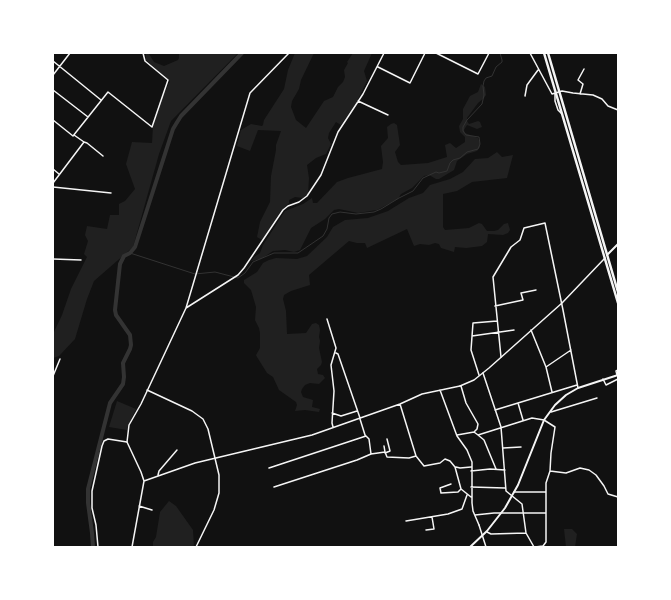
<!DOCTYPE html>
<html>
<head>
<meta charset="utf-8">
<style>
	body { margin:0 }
	#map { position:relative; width:671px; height:600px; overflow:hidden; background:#111; font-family:Cabin,sans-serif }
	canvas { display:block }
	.frame { position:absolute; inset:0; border:54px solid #fff; pointer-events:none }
</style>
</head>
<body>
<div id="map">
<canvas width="671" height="600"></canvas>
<div class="frame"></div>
</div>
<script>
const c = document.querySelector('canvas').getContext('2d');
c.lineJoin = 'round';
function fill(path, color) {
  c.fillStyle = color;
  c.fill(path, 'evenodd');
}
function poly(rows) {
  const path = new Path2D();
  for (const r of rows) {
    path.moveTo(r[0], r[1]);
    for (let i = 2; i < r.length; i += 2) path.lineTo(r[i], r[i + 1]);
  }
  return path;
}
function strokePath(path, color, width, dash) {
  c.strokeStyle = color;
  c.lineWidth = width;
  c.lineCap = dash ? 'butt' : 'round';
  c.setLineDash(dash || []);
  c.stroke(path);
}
fill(poly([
	[146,53,149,54,154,62,164,66,178,60,179,58,179,53,238,53,171,121,159,154,133,247,94,281,87,299,75,339,59,356,53,358,53,334,62,315,71,289,87,257,84,254,88,241,85,235,87,226,107,229,110,215,119,215,119,204,125,201,135,189,126,164,132,142,152,143,153,126,161,100,170,81,146,60],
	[295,53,314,53,301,80,299,89,292,101,291,107,296,120,306,128,324,101,333,97,338,87,343,82,345,77,344,70,348,63,347,62,353,53,372,53,364,71,367,81,356,103,341,125,336,122,329,133,328,138,331,144,326,154,316,158,307,165,309,178,308,194,303,198,295,197,289,200,289,203,280,212,262,240,257,237,260,222,270,202,271,176,276,150,276,145,281,131,258,130,250,151,237,146,241,130,251,124,262,126,263,125,264,120,284,89,288,70],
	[481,84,485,87,486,95,484,98,478,103,467,118,467,121,469,124,478,121,480,122,482,127,477,129,467,125,464,130,465,133,478,138,480,143,480,147,477,151,467,154,457,161,454,170,439,179,436,179,429,175,424,176,412,188,401,194,398,199,377,210,358,213,339,209,334,210,325,219,311,228,300,250,294,252,285,250,273,251,261,259,251,261,254,257,260,253,263,245,285,211,303,204,312,198,313,203,317,203,337,182,348,178,382,169,383,162,381,146,388,138,387,127,391,124,394,123,397,125,400,145,395,152,398,162,401,165,428,163,447,157,445,145,450,143,456,148,465,142,465,137,460,132,459,126,463,119,463,109,470,96,478,92],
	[497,152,502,157,513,155,507,178,472,182,457,191,443,194,443,227,445,230,469,228,479,223,482,224,487,231,494,231,498,230,504,224,508,223,510,230,508,233,503,235,488,234,487,242,482,246,466,248,455,247,454,252,441,248,439,244,435,243,429,245,420,244,414,246,407,229,367,248,365,243,357,243,349,241,309,275,310,285,291,291,284,295,283,299,286,311,287,334,306,333,312,324,316,323,319,325,320,330,319,337,320,341,319,348,322,362,321,365,317,369,318,374,323,375,325,378,319,384,310,383,305,385,302,389,301,392,303,397,313,400,312,407,320,409,319,412,305,410,295,411,297,405,296,402,279,390,273,377,267,373,257,357,256,355,260,348,260,333,259,328,255,320,256,307,251,290,244,283,244,280,257,272,263,263,269,260,276,258,297,259,307,256,327,237,333,227,345,220,368,218,388,211,409,198,423,193,430,185,450,179,463,172,475,159,488,158],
	[117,401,136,409,129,424,127,430,109,427],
	[169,501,176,506,193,530,194,547,153,547,153,542,156,537,160,512],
	[564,529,572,529,577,534,575,547,566,547]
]), '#202020');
strokePath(poly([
	[130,253,195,274,215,272,238,278,245,273,253,262,274,253,298,253,323,236,327,229,329,218,332,214,340,212,356,214,374,212,381,209,399,198,413,191,423,178,436,172,439,173,447,171,450,163,453,160,460,158,467,152,478,149,480,144,479,137,466,135,463,131,463,127,467,120,482,104,484,95,483,86,484,81,486,78,492,76,496,67,502,62,502,60,500,53]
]), '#333', 1);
strokePath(poly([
	[93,547,92,533,88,503,88,489,110,403,123,384,124,377,123,363,130,349,131,345,130,335,116,315,115,310,120,264,124,256,130,253,135,247,173,129,176,124,181,116,242,53]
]), '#333', 4);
strokePath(poly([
	[436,53,478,74,489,53],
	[530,53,552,94,562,91,573,93,593,95,602,99,608,106,618,110],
	[53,61,101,100],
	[378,67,410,83,425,53],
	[53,75,70,53],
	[53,90,88,117],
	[555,94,555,101,558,110,562,114],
	[580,94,583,84,578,80,584,69],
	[525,96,527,85,538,70],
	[358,101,388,115],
	[53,120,73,136,108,92,152,127,168,80,145,61,143,53],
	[74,135,84,142,87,143,103,156],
	[53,169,59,174],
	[53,183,84,142],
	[53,187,111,193],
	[53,259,81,260],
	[495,306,523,300,521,293,536,290],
	[186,308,238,275,244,268,283,210,288,206,299,202,307,196,321,175,338,132,363,94,384,53],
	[327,319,336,348,331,365,334,391,332,423,333,427],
	[531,330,546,367],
	[472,336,514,330],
	[336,353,338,354,360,418],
	[501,357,493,277,511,247,520,240,524,228,545,223,563,310,578,388],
	[483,373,501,427,506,491,522,504,526,533,534,547],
	[479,375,471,350,473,323,497,321],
	[617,375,616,371,618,370],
	[53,376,60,359],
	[603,379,606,385,618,379],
	[461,386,466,403,478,424,477,429,474,432,478,435,532,418,544,420,555,427,551,453,550,471,546,483,546,542,543,546,535,547],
	[440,390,457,436,467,450,472,462,472,503,473,511,479,525],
	[552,392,546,367,571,350],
	[518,403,523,420],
	[400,404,416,456,424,466,440,463,445,459,450,461,455,467,461,489,471,497],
	[495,410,577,385],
	[551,412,597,398],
	[332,413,341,416,357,411],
	[360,419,365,435,369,439,371,454],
	[457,435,474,432],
	[478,435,484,440,496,469],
	[384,446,385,452],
	[503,448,521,447],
	[385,453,390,451,387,439],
	[456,467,460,468,471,467],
	[269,468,366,436],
	[471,471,490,469,505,470],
	[550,471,566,473,580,468,589,470,596,475,604,486,608,494,618,497],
	[158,475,159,471,177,450],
	[144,481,195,463,312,435,400,404,422,394,460,386],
	[451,484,440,488,441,493,458,492,461,489],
	[274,487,357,460,371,454,385,452,387,457,409,458,416,456],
	[471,487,505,488],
	[514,492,546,492],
	[139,506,152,510],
	[475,515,494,513,546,513],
	[406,521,448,514,462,509,467,495],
	[426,530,434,529,432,517],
	[487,532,491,534,526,533],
	[132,547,144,481,141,472,127,442,129,425,141,404,186,308,250,93,289,53]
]), '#f5f5f5', 1.5);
strokePath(poly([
	[460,386,474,380,489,368,562,303,605,258],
	[147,390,192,411,203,419,208,429,219,475,219,493,214,510,196,547],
	[479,525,486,547],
	[98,547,96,525,92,508,92,491,102,446,104,441,108,439,127,442]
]), '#f5f5f5', 1.5);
strokePath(poly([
	[607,255,618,244],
	[470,547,487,531,505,508,518,485,544,420,555,405,566,395,578,388,618,375]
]), '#f5f5f5', 2);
strokePath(poly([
	[544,53,618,303],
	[548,53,618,292]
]), '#f5f5f5', 2.5);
</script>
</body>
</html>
